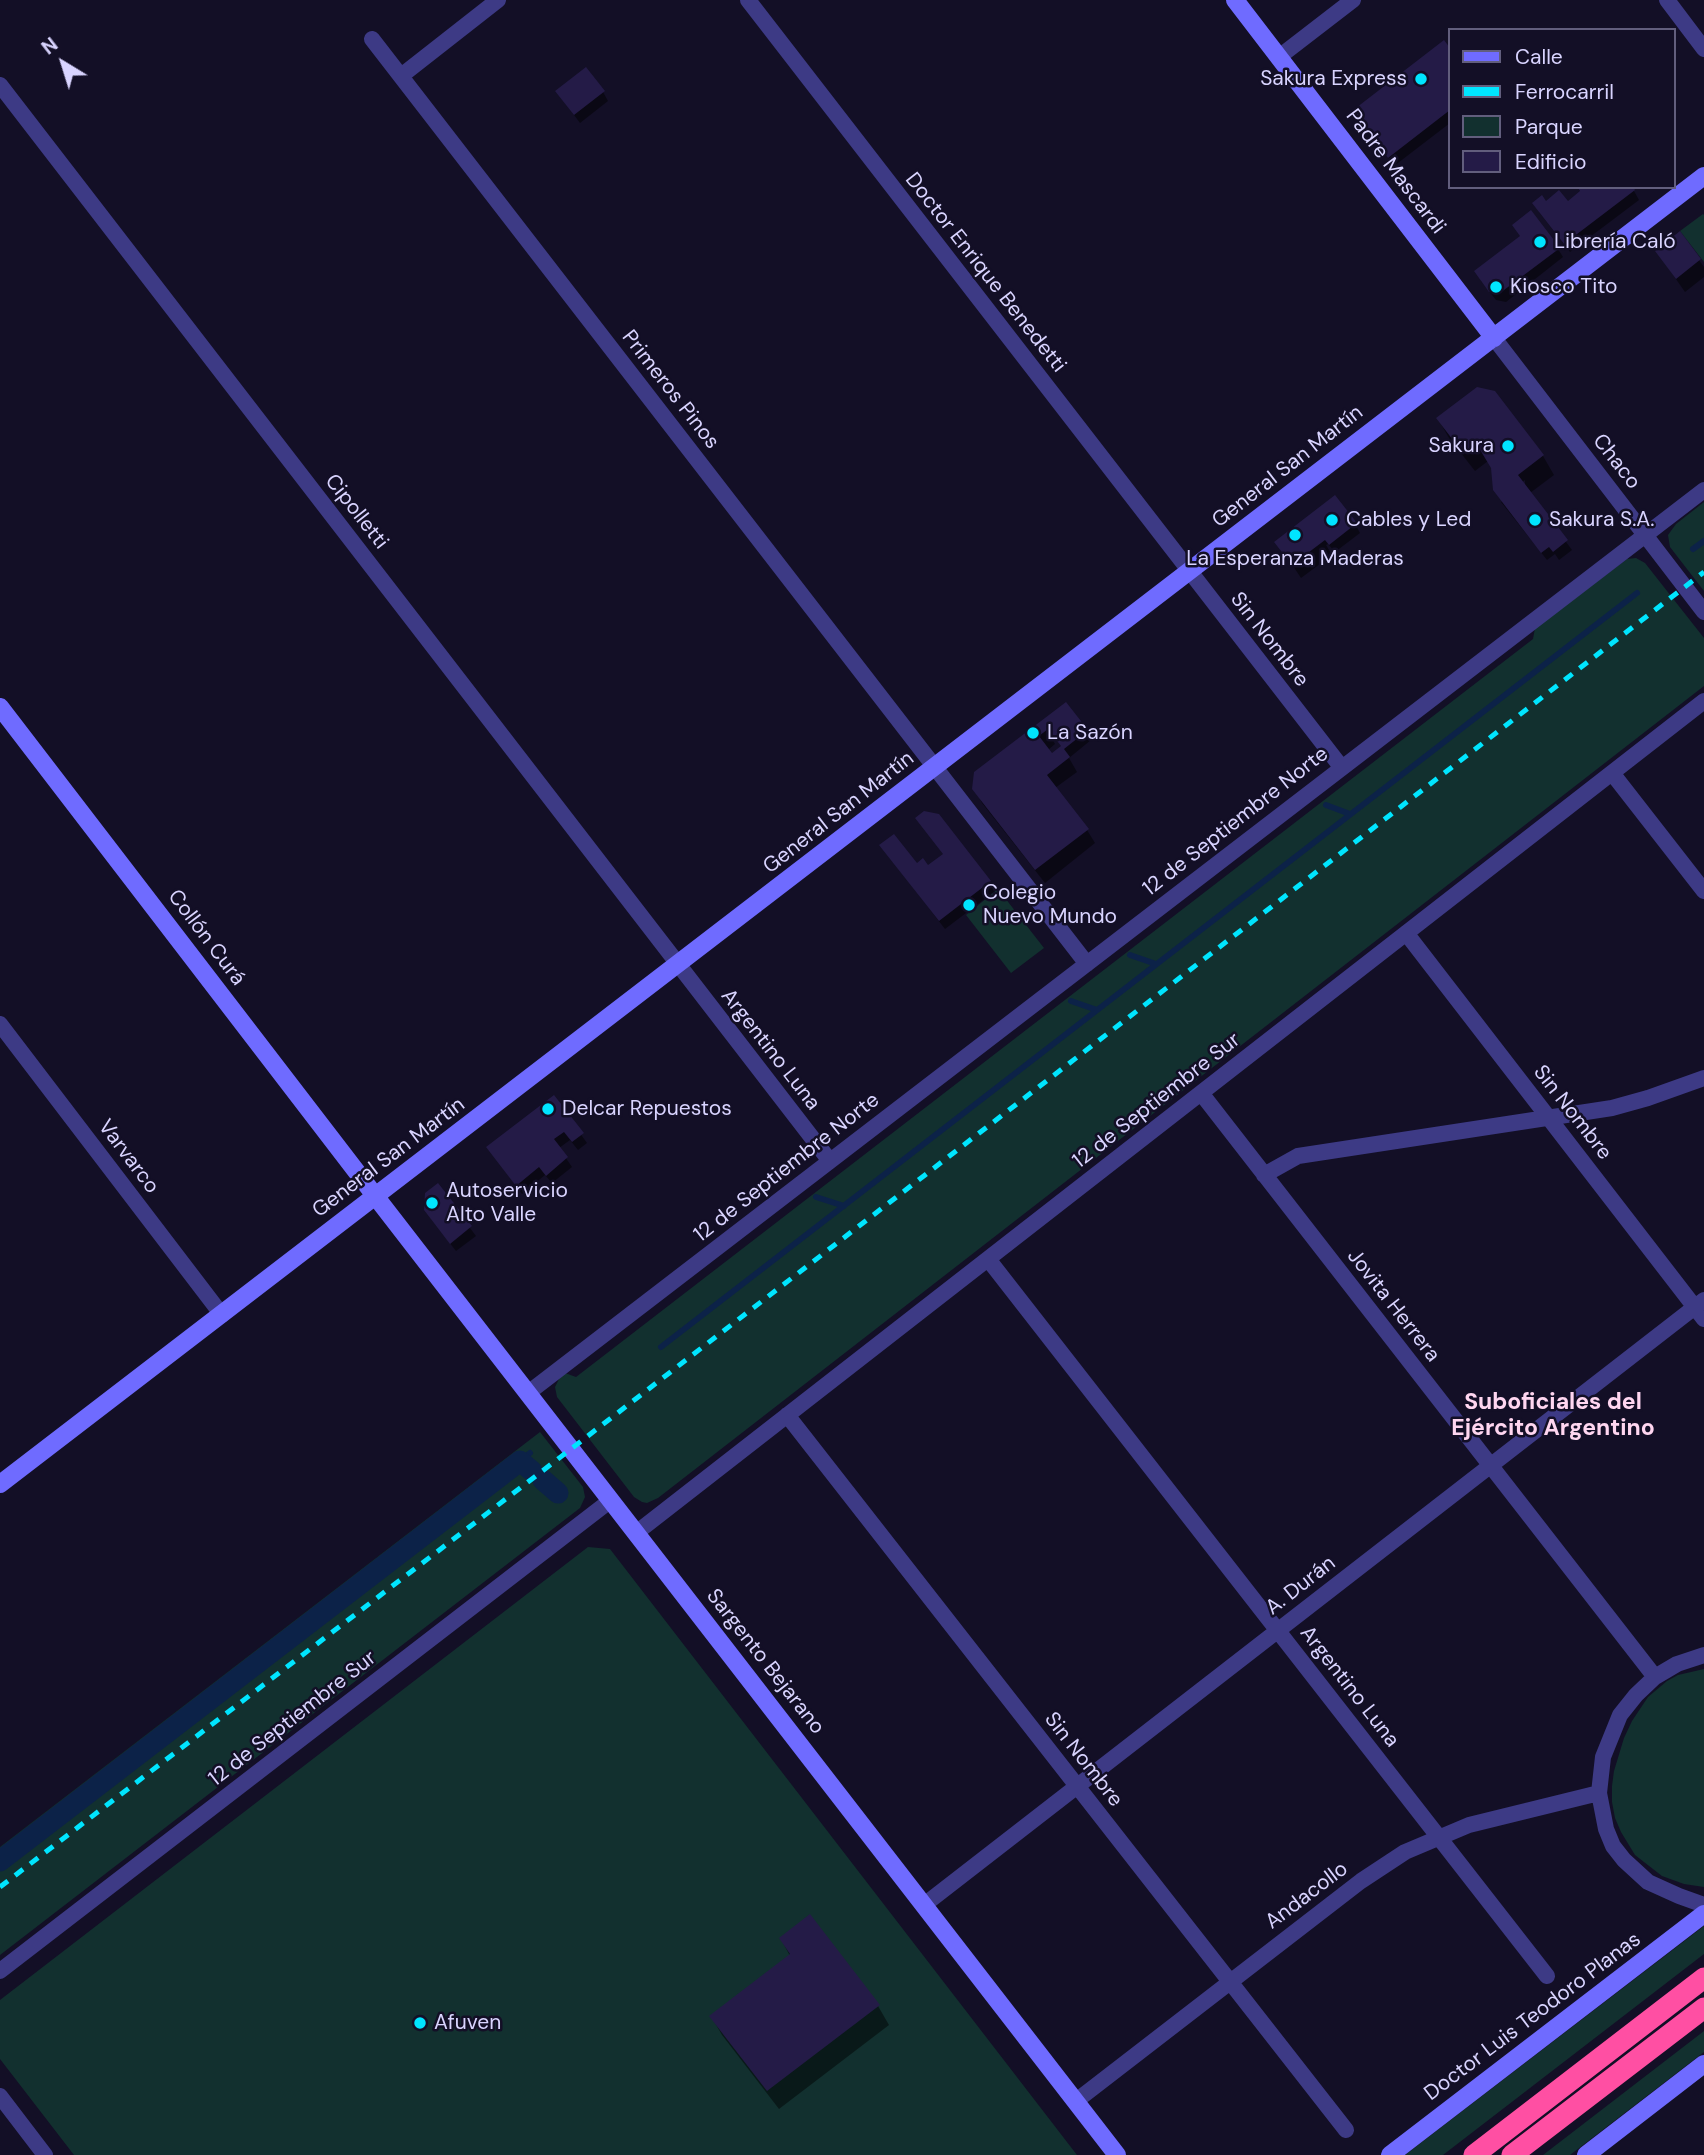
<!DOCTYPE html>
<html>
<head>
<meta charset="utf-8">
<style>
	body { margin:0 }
	#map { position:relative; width:1704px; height:2155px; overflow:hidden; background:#130f26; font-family:"DM Sans",sans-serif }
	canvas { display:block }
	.legend { position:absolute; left:1448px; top:28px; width:228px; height:161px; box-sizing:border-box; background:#130f26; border:2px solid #625e7d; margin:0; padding:9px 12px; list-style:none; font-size:21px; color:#d9d4ff }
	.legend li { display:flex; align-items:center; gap:14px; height:35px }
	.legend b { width:35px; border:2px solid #625e7d }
	.north { position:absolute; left:28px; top:28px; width:70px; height:70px; -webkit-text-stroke:5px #130f26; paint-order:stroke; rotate:322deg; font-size:19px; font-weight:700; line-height:28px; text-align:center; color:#d9d4ff }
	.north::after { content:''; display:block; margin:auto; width:24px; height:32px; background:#d9d4ff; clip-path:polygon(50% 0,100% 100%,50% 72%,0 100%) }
</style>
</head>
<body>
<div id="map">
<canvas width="1704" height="2155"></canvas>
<ul class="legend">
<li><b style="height:9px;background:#6f6bff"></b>Calle</li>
<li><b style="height:9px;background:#00e5ff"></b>Ferrocarril</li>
<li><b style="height:19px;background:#12302f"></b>Parque</li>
<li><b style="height:19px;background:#241b47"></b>Edificio</li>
</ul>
<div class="north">N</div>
</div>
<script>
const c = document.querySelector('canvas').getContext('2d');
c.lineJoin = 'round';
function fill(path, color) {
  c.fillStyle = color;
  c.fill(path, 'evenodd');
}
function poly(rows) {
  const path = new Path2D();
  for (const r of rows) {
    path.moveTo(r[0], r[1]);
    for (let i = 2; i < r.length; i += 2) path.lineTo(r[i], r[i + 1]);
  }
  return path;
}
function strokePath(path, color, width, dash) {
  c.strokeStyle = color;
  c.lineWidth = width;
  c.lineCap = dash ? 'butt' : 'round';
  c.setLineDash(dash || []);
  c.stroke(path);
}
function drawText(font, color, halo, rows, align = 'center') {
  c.font = font + ' "DM Sans",sans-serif';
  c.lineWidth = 5;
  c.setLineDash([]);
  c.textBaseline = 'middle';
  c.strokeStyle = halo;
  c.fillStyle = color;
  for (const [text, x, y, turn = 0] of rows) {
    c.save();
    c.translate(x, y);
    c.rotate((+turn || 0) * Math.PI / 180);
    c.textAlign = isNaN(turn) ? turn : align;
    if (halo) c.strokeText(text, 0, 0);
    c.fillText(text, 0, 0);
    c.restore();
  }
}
fill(poly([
	[1703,214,1704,215,1704,262,1680,231],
	[1704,502,1704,591,1670,547,1668,535,1676,524],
	[1636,558,1645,563,1704,638,1704,686,658,1498,647,1503,642,1502,634,1497,557,1397,555,1387,560,1377,565,1373,576,1377,1533,639,1535,628,1627,559],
	[998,889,1044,948,1011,973,966,915],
	[540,1432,583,1487,585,1497,580,1508,0,1955,0,1847],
	[588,1547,610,1549,1077,2155,74,2155,0,2059,0,2000],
	[1704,1669,1704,1887,1684,1884,1662,1876,1635,1855,1621,1832,1615,1818,1612,1802,1612,1786,1614,1771,1624,1738,1632,1721,1648,1697,1667,1681,1678,1675],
	[1704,1926,1704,1954,1443,2155,1405,2155],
	[1704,2031,1704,2052,1570,2155,1543,2155]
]), '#12302f');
fill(poly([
	[1444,42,1450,51,1450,123,1394,166,1359,120],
	[557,92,603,92,608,101,580,123],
	[1577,187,1607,187,1634,191,1639,200,1570,252,1539,212,1545,203,1567,203,1581,193],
	[1680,234,1704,267,1704,277,1685,292,1657,252],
	[1558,249,1563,257,1506,302,1496,300,1481,281],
	[1438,419,1543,456,1554,475,1530,493,1572,550,1559,560,1555,554,1547,560,1501,502,1525,484,1525,480,1500,499,1494,490,1493,468,1488,461,1475,471,1449,438],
	[1355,524,1360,533,1335,552,1328,544,1326,545,1332,555,1301,578,1277,542],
	[1065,705,1091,740,1069,758,1077,772,1055,788,1087,830,1095,843,1045,883,982,803,974,788],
	[1050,731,1063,747,1052,755,1048,750,1055,744,1049,733],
	[887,854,916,866,928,868,944,855,990,882,995,891,945,929],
	[554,1097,587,1143,578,1150,570,1140,559,1148,572,1167,552,1183,545,1175,522,1194,488,1148],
	[438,1185,476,1236,456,1251,431,1219],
	[781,1939,878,2006,889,2025,779,2109,722,2035,711,2016,790,1956]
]), '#0007');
strokePath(poly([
	[1693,549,1704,541],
	[1326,805,1350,814],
	[1130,955,1156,964],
	[1071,1001,1097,1010],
	[816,1197,844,1206],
	[661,1347,1637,593],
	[520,1461,530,1453]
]), '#0c2248', 6);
strokePath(poly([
	[543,1480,558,1493],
	[0,1861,520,1461,532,1471]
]), '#0c2248', 21);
fill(poly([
	[1444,40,1450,48,1450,110,1388,158,1352,111],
	[586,67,605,91,574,115,555,91],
	[1577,187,1633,187,1635,190,1564,244,1532,203,1542,195,1546,201,1559,190,1568,201,1580,191],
	[1531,210,1560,248,1500,293,1489,292,1474,271,1520,236,1512,225],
	[1680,231,1701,259,1676,279,1655,251],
	[1477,387,1495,391,1544,455,1518,475,1568,540,1553,552,1549,547,1541,553,1493,490,1491,468,1476,443,1463,453,1436,418],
	[1335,495,1357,523,1329,545,1325,540,1292,565,1274,542],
	[1066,702,1088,730,1064,749,1070,757,1047,775,1089,829,1035,870,972,789,974,772],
	[1048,729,1061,746,1052,753,1039,736],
	[924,811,939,814,991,881,939,921,879,845,894,834,917,863,923,858,928,865,943,854,915,818],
	[554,1095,584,1133,572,1142,564,1132,554,1139,568,1157,546,1176,539,1167,516,1186,486,1147],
	[438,1183,472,1226,450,1244,424,1210,425,1193],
	[810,1914,880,2005,767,2091,709,2016,790,1954,779,1938]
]), '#241b47');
strokePath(poly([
	[748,0,1342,768],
	[1667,0,1704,49],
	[372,39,1087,964],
	[1279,57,1353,0],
	[401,76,498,0],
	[0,85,830,1161],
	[1494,338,1704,612],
	[1612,773,1704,891],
	[1406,933,1704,1319],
	[0,1024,222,1315],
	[1201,1093,1655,1677],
	[1264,1175,1298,1156,1612,1108,1648,1098,1704,1078],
	[988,1259,1547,1976],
	[528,1393,1704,490],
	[787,1415,1346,2130],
	[636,1533,1704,701],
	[1704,1655,1677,1664,1655,1677,1636,1695,1620,1715,1603,1757,1599,1793,1606,1829,1613,1846,1624,1860,1648,1882,1679,1896,1704,1905],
	[924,1905,1704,1300],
	[0,1971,611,1500],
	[0,2096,45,2155],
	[1076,2101,1361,1881,1405,1852,1469,1825,1599,1793]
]), '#3d3a85', 16);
strokePath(poly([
	[1235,0,1494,338],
	[0,707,376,1197,1117,2155],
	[0,1484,1704,176],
	[1390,2155,1704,1914],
	[1586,2155,1704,2064]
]), '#6f6bff', 18);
strokePath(poly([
	[1474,2155,1704,1978],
	[1512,2155,1704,2008]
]), '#ff4fa3', 21);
strokePath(poly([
	[0,1887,571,1449,1704,572]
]), '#00e5ff', 5, [10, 9]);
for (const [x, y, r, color] of [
	[1421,79,7,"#00e5ff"],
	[1540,242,7,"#00e5ff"],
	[1496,287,7,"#00e5ff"],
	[1508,446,7,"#00e5ff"],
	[1332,520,7,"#00e5ff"],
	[1535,520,7,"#00e5ff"],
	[1295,535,7,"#00e5ff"],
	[1033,733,7,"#00e5ff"],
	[969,905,7,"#00e5ff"],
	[548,1109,7,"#00e5ff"],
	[432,1203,7,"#00e5ff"],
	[420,2023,7,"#00e5ff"]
]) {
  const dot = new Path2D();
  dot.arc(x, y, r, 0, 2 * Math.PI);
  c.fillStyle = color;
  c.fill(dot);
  strokePath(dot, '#130f26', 2.5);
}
drawText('21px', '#d9d4ff', '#130f26', [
	["Sakura Express",1407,79,"right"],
	["Librería Caló",1554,242],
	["Kiosco Tito",1510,287],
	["Sakura",1494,446,"right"],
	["Cables y Led",1346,520],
	["Sakura S.A.",1549,520],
	["La Esperanza Maderas",1295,559,"center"],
	["La Sazón",1047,733],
	["Colegio",983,893],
	["Nuevo Mundo",983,917],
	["Delcar Repuestos",562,1109],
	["Autoservicio",446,1191],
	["Alto Valle",446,1215],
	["Afuven",434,2023]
], 'left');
drawText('21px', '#d9d4ff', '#130f26', [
	["Padre Mascardi",1395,172,53],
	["Doctor Enrique Benedetti",985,273,52],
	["Primeros Pinos",670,390,52],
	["Chaco",1616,462,52],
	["General San Martín",1288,467,-38],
	["Cipolletti",356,512,52],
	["Sin Nombre",1269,640,52],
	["General San Martín",839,813,-38],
	["12 de Septiembre Norte",1236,822,-38],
	["Collón Curá",206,938,53],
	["Argentino Luna",770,1050,52],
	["12 de Septiembre Sur",1157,1101,-38],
	["Sin Nombre",1572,1113,52],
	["Varvarco",128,1157,53],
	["General San Martín",389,1158,-37],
	["12 de Septiembre Norte",787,1168,-38],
	["Jovita Herrera",1393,1306,52],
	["A. Durán",1301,1586,-38],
	["Sargento Bejarano",765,1662,52],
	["Argentino Luna",1349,1687,52],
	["12 de Septiembre Sur",293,1719,-38],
	["Sin Nombre",1083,1760,52],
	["Andacollo",1307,1896,-37],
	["Doctor Luis Teodoro Planas",1533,2017,-37]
]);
drawText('bold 23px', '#ffd6f0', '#130f26', [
	["Suboficiales del",1553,1403],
	["Ejército Argentino",1553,1429]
]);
</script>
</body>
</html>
